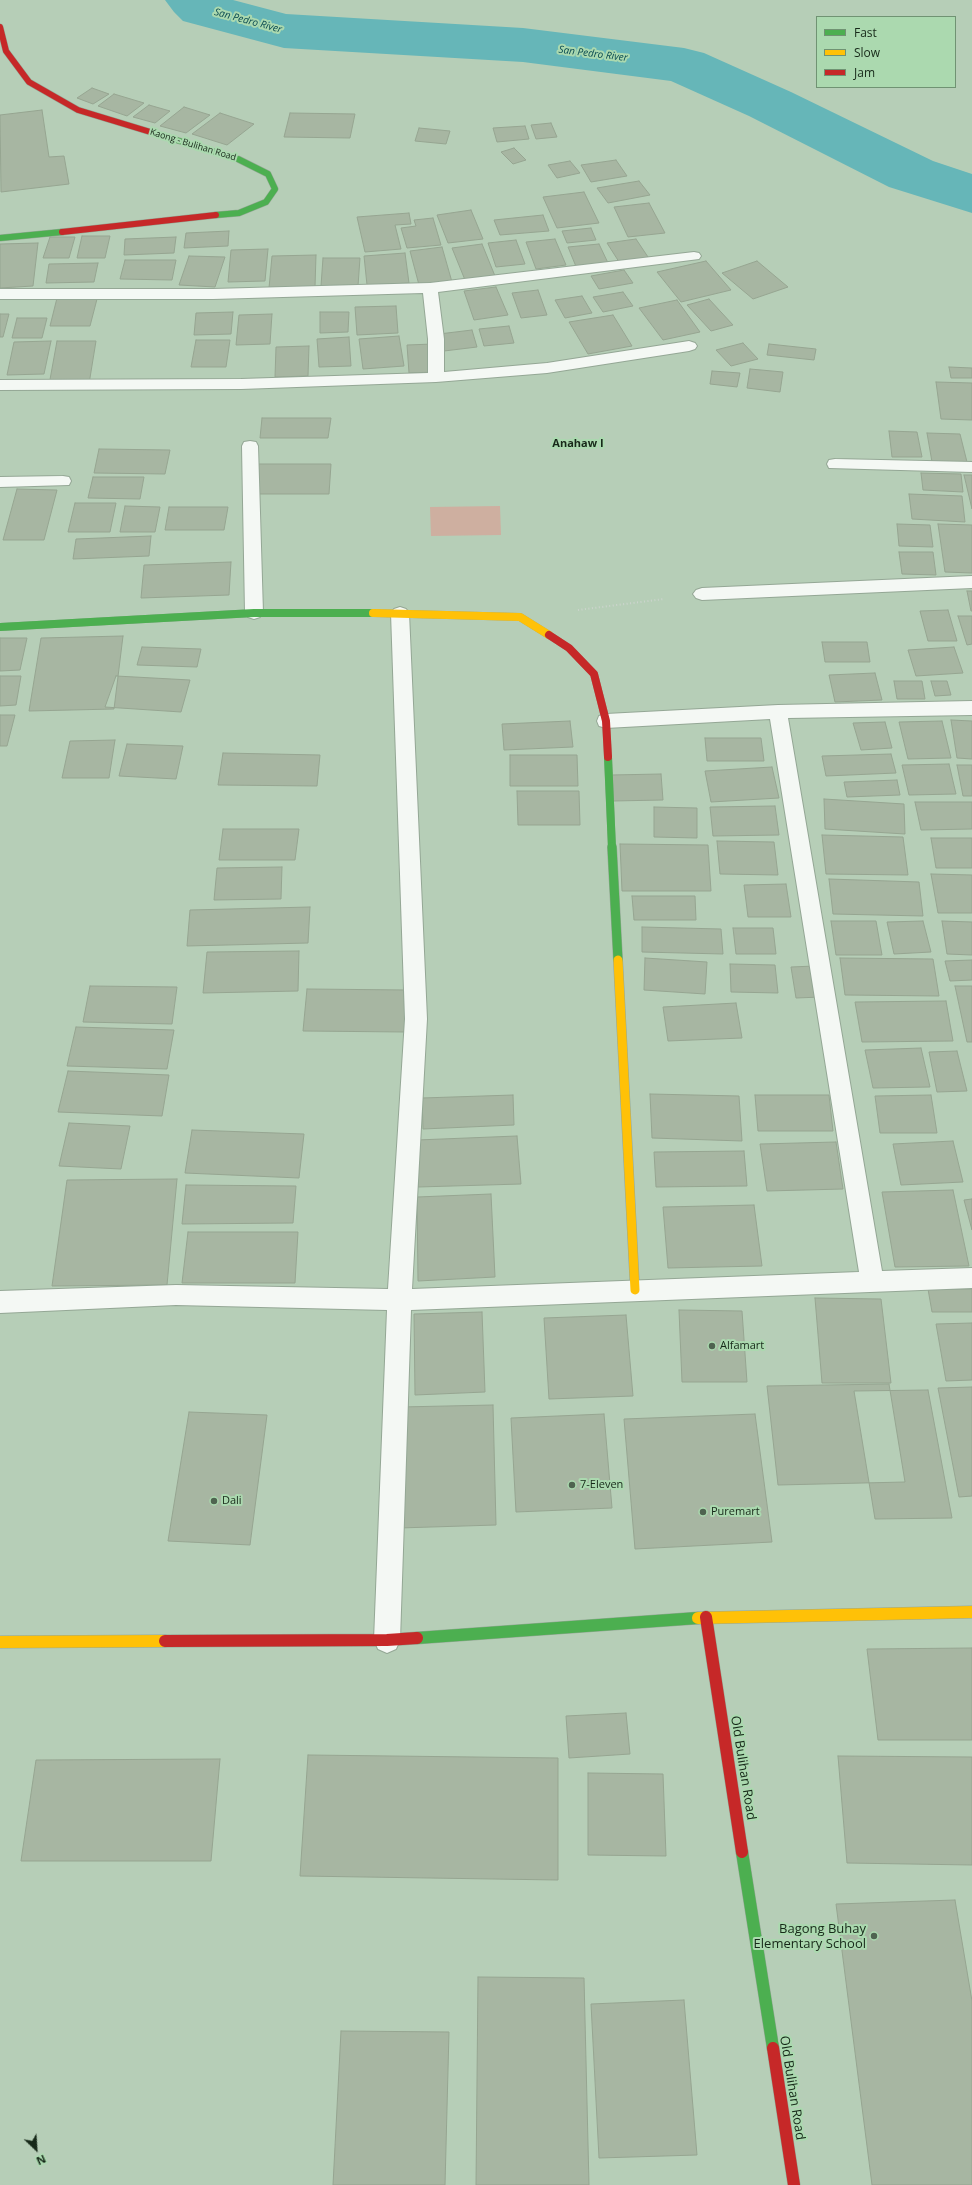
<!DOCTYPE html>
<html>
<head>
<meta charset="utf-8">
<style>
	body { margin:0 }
	#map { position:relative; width:972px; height:2185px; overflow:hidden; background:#b6ceb7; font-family:"Open Sans",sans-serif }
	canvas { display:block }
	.legend { position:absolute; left:816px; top:16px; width:140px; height:72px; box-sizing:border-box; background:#abd9af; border:1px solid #709373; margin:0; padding:5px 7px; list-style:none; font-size:12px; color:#172919 }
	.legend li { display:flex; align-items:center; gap:8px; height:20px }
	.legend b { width:20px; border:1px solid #709373 }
	.north { position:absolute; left:16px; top:2129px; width:40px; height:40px; -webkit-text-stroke:3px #abd9af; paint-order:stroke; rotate:155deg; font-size:11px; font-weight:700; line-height:16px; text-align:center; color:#172919 }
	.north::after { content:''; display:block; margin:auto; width:14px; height:18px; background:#172919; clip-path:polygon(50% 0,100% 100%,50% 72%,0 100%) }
</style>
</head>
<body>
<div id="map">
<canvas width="972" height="2185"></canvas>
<ul class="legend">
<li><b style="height:5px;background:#4caf50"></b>Fast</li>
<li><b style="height:5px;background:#ffc107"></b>Slow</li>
<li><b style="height:5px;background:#c62828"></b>Jam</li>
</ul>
<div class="north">N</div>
</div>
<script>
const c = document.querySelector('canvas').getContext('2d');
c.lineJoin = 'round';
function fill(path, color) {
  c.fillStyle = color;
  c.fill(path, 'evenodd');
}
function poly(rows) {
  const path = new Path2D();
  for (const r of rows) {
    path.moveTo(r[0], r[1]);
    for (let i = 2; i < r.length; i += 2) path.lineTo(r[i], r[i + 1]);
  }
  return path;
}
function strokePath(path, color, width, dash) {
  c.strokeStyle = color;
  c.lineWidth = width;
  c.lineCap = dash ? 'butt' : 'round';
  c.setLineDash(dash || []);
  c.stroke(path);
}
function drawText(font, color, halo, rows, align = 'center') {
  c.font = font + ' "Open Sans",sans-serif';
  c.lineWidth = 4;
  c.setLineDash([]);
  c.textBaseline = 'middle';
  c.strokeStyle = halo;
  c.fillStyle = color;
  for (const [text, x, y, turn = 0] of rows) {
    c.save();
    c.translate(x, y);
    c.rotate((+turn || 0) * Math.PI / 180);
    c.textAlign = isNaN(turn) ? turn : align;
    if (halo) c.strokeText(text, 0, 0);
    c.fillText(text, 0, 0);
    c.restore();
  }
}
fill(poly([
	[500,506,501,535,431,536,430,507]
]), '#ceafa0');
fill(poly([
	[165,0,233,0,286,14,523,28,684,48,704,53,791,92,933,161,972,174,972,213,889,187,749,116,671,81,523,62,284,48,183,21,174,12,165,0]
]), '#66b6b8');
const building = poly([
	[92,88,109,94,93,104,77,98,92,88],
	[114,94,144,103,127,116,98,106,114,94],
	[149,105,170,111,155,123,133,117,149,105],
	[184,107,210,115,186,133,160,126,184,107],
	[42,110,49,157,64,156,69,184,1,192,0,115,42,110],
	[220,113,254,124,227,145,192,134,220,113],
	[290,113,355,114,350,138,284,137,290,113],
	[551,123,557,137,536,139,531,125,551,123],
	[525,126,529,139,497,142,493,128,525,126],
	[419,128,450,131,446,144,415,141,419,128],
	[514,148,526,160,513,164,501,152,514,148],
	[616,160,627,176,591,182,581,165,616,160],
	[570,161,580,173,557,178,548,165,570,161],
	[639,181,650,195,608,203,597,188,639,181],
	[584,192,599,223,557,228,543,197,584,192],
	[649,203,665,233,628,237,614,207,649,203],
	[471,210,483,239,448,243,437,215,471,210],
	[409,213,411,224,395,225,401,249,365,252,357,217,409,213],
	[543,215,549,231,500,235,494,220,543,215],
	[433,218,441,245,407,248,401,228,416,226,414,220,433,218],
	[591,228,596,240,567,243,562,231,591,228],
	[229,231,228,246,184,248,186,233,229,231],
	[82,236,110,236,105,258,77,258,82,236],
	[50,237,75,237,69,258,43,258,50,237],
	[176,237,174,253,124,255,125,239,176,237],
	[555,239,566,265,536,269,526,242,555,239],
	[636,239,650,260,621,265,607,243,636,239],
	[516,240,525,264,496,267,488,243,516,240],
	[38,243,33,286,0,288,0,244,38,243],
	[482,244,495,276,465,280,452,248,482,244],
	[599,244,609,265,577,269,568,247,599,244],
	[442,247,452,282,419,285,410,251,442,247],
	[268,249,265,281,228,282,231,250,268,249],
	[405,253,409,283,367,285,364,256,405,253],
	[316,255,315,287,269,288,272,256,316,255],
	[189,256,225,257,215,287,179,285,189,256],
	[323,258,360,258,358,286,321,286,323,258],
	[125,260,176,260,172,280,120,279,125,260],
	[706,261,731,290,681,302,657,272,706,261],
	[757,261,788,287,753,299,722,273,757,261],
	[98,263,94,282,46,283,49,264,98,263],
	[624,270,633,283,599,289,591,276,624,270],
	[496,287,508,315,474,320,464,291,496,287],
	[538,290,547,315,521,318,512,293,538,290],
	[623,292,633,306,603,312,593,297,623,292],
	[582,296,592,313,565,318,555,300,582,296],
	[57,298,97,299,90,326,50,326,57,298],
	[709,299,733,325,711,331,687,305,709,299],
	[677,300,700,332,663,340,639,308,677,300],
	[396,306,398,333,357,335,355,307,396,306],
	[233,312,231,334,194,335,196,313,233,312],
	[320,312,349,312,348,332,320,333,320,312],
	[0,314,9,314,3,337,0,337,0,314],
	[272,314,270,344,236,345,239,315,272,314],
	[613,315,632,346,588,354,569,322,613,315],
	[17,318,47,318,42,338,12,338,17,318],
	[509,326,514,343,484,346,479,329,509,326],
	[472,330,477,347,444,351,439,334,472,330],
	[399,336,404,366,363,369,359,339,399,336],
	[349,337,351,366,319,367,317,339,349,337],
	[196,340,230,340,226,367,191,367,196,340],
	[51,341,44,374,7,375,14,342,51,341],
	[57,341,96,341,89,384,49,385,57,341],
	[743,343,758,359,731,366,716,350,743,343],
	[433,344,435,372,409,373,407,345,433,344],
	[769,344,816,349,814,360,767,355,769,344],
	[309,346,308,376,275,377,276,347,309,346],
	[949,367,972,368,972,378,951,378,949,367],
	[750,369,783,372,780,392,747,388,750,369],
	[712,371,740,373,737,387,710,384,712,371],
	[936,382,972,383,972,420,941,419,936,382],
	[262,418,331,418,328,438,260,438,262,418],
	[889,431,917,432,922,457,892,457,889,431],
	[927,433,960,434,967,462,932,462,927,433],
	[99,449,170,450,165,474,94,473,99,449],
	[256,464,331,464,329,494,252,494,256,464],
	[921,473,961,474,963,492,923,490,921,473],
	[964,475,972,475,972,509,964,475],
	[93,477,144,477,140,499,88,498,93,477],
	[17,489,57,490,44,540,3,540,17,489],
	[909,494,962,496,965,522,912,519,909,494],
	[75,503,116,503,110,532,68,532,75,503],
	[125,506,160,507,155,532,120,532,125,506],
	[169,507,228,507,224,530,165,530,169,507],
	[897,524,930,525,933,547,899,546,897,524],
	[938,524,972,525,972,573,945,572,938,524],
	[151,536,149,556,73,559,76,539,151,536],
	[899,552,933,552,936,575,902,574,899,552],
	[231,562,229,595,141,598,144,565,231,562],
	[967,591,972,591,972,611,971,611,967,591],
	[948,610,957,641,928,641,920,611,948,610],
	[958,616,972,616,972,644,967,645,958,616],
	[123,636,114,709,29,711,41,638,123,636],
	[0,638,27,638,20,670,0,671,0,638],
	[822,642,867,642,870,662,825,662,822,642],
	[142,647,201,649,197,667,137,665,142,647],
	[954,647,963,673,916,676,908,650,954,647],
	[875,673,882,700,835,702,829,675,875,673],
	[0,676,21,676,16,705,0,706,0,676],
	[116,676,190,680,181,712,105,707,116,676],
	[894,681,922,681,925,699,897,699,894,681],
	[931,681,947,681,951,695,935,696,931,681],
	[0,715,15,715,7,746,0,746,0,715],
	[951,720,972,721,972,759,957,758,951,720],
	[570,721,573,747,504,750,502,724,570,721],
	[942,721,951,758,908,759,899,722,942,721],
	[885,722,892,748,861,750,853,723,885,722],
	[705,738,761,738,764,761,707,761,705,738],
	[115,740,109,778,62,778,70,741,115,740],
	[127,744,183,746,176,779,119,776,127,744],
	[223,753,320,755,317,786,218,785,223,753],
	[891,754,896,773,826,776,822,756,891,754],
	[510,755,577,755,578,786,510,786,510,755],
	[949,764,956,794,909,795,902,765,949,764],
	[957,765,972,765,972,796,963,796,957,765],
	[772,767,779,798,711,802,705,771,772,767],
	[661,774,663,800,613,801,611,775,661,774],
	[897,780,900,795,847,797,844,782,897,780],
	[517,791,579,791,580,825,518,825,517,791],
	[824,799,904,804,905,834,825,829,824,799],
	[915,802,972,802,972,829,921,830,915,802],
	[775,806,779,835,713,836,710,807,775,806],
	[654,807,697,808,697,838,654,837,654,807],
	[223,829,299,829,295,860,219,860,223,829],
	[822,835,903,837,908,875,826,874,822,835],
	[931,838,972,838,972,868,936,868,931,838],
	[717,841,774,842,778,875,720,874,717,841],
	[620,844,708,845,711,891,622,891,620,844],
	[282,867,281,899,214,900,217,868,282,867],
	[931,874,972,875,972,913,938,913,931,874],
	[829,879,919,882,923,916,833,914,829,879],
	[786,884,791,917,748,917,744,885,786,884],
	[632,896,695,896,696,920,634,920,632,896],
	[310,907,308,943,187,946,190,910,310,907],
	[831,921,876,921,882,955,836,955,831,921],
	[923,921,931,952,894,954,887,922,923,921],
	[942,921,972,922,972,955,947,954,942,921],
	[642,927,721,929,723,954,642,952,642,927],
	[733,928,773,928,776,954,736,954,733,928],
	[299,951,298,991,203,993,207,952,299,951],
	[645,958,707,962,705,994,644,990,645,958],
	[840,958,933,959,939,996,845,995,840,958],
	[972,960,972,980,950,981,945,961,972,960],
	[730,964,775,965,778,993,731,992,730,964],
	[815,966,821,997,796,998,791,967,815,966],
	[90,986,177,987,172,1024,83,1022,90,986],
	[955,986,972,986,972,1042,967,1042,955,986],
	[307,989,407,990,405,1032,303,1031,307,989],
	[946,1001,953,1041,862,1042,855,1002,946,1001],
	[736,1003,742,1038,668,1041,663,1007,736,1003],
	[76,1027,174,1030,167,1069,67,1066,76,1027],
	[921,1048,930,1087,873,1088,865,1050,921,1048],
	[957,1051,967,1091,937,1092,929,1052,957,1051],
	[68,1071,169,1075,162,1116,58,1112,68,1071],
	[650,1094,739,1096,742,1141,652,1138,650,1094],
	[513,1095,514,1125,423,1129,422,1098,513,1095],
	[755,1095,829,1095,833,1131,758,1131,755,1095],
	[931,1095,937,1133,880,1133,875,1096,931,1095],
	[69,1123,130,1126,121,1169,59,1166,69,1123],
	[192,1130,304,1134,299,1178,185,1173,192,1130],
	[517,1136,521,1184,418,1187,417,1140,517,1136],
	[953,1141,963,1182,901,1185,893,1144,953,1141],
	[836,1142,843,1189,767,1191,760,1144,836,1142],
	[744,1151,747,1186,656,1187,654,1152,744,1151],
	[177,1179,167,1285,52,1286,67,1180,177,1179],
	[186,1185,296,1186,293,1223,182,1224,186,1185],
	[953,1190,969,1266,895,1267,882,1192,953,1190],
	[491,1194,495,1277,418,1281,417,1197,491,1194],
	[972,1199,972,1230,964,1200,972,1199],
	[754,1205,762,1266,668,1268,663,1207,754,1205],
	[188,1232,298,1232,295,1283,182,1283,188,1232],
	[928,1289,972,1289,972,1312,932,1312,928,1289],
	[815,1298,881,1299,891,1383,822,1383,815,1298],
	[679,1310,742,1311,747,1382,682,1382,679,1310],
	[482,1312,485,1392,415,1395,414,1314,482,1312],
	[626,1315,633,1396,549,1399,544,1318,626,1315],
	[972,1323,972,1380,946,1381,936,1324,972,1323],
	[889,1384,905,1482,778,1485,767,1386,889,1384],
	[972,1387,972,1496,959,1497,938,1388,972,1387],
	[928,1390,952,1518,875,1519,854,1391,928,1390],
	[493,1405,496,1525,399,1528,400,1407,493,1405],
	[189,1412,267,1415,250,1545,168,1541,189,1412],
	[604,1414,612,1508,516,1512,511,1418,604,1414],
	[755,1414,772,1542,635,1549,624,1419,755,1414],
	[972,1648,972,1740,878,1740,867,1649,972,1648],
	[626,1713,630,1754,569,1758,566,1716,626,1713],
	[308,1755,558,1758,558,1880,300,1876,308,1755],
	[838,1756,972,1757,972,1865,847,1863,838,1756],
	[220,1759,211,1861,21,1861,36,1760,220,1759],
	[588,1773,663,1774,666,1856,588,1855,588,1773],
	[955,1900,972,2001,972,2185,872,2185,836,1904,955,1900],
	[478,1977,584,1978,589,2185,476,2185,478,1977],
	[684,2000,697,2155,599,2158,591,2004,684,2000],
	[341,2031,449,2032,445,2185,333,2185,341,2031]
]);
fill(building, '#a7b6a2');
strokePath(building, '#96a591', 1);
const street = poly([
	[694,252,699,253,701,256,699,259,438,292,444,339,444,372,547,363,689,341,695,343,697,346,695,349,689,351,547,373,436,382,241,389,0,390,0,380,241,379,428,373,428,339,423,293,213,299,0,299,0,289,213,289,430,283,694,252],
	[250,441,256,442,258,446,263,613,260,617,254,619,248,617,245,613,242,446,244,442,250,441],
	[835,459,972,462,972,472,829,468,827,464,829,460,835,459],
	[63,476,69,477,71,481,69,485,0,487,0,477,63,476],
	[972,576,972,588,702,600,696,598,693,594,696,590,702,588,972,576],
	[400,607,406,609,409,613,427,1019,412,1289,859,1272,770,719,606,728,599,726,597,721,599,716,606,714,778,705,972,701,972,715,788,718,882,1271,972,1268,972,1288,411,1310,400,1640,396,1649,387,1653,378,1649,374,1640,387,1310,176,1305,0,1313,0,1291,176,1285,388,1289,405,1019,391,613,394,609,400,607]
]);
const fastFar3 = poly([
	[157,134,238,159,268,174,275,189,266,202,239,213,216,215],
	[0,238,62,232]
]);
const fastFar2 = poly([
	[0,627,254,613,373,613],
	[608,757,612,848]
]);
const fastFar1 = poly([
	[612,847,618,960]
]);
const fast = poly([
	[417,1638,698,1618],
	[742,1852,773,2048]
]);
const slowFar2 = poly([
	[373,613,520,617,549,635]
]);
const slowFar1 = poly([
	[618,960,635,1290]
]);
const slow = poly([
	[698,1618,972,1612],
	[0,1642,165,1641]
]);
const jamFar2 = poly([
	[0,27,6,51,29,82,78,110,157,134],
	[62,232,216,215]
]);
const jamFar1 = poly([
	[549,635,569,648,594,674,606,721,608,757]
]);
const jam = poly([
	[706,1617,742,1852],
	[165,1641,387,1640,417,1638],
	[773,2048,794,2185]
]);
strokePath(street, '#94a795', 2);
strokePath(fastFar3, '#94a795', 7);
strokePath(fastFar2, '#94a795', 8);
strokePath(fastFar1, '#94a795', 10);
strokePath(fast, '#94a795', 13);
strokePath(slowFar2, '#94a795', 8);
strokePath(slowFar1, '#94a795', 10);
strokePath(slow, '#94a795', 13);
strokePath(jamFar2, '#94a795', 7);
strokePath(jamFar1, '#94a795', 8);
strokePath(jam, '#94a795', 13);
strokePath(poly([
	[578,610,664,599]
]), '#ccd4cd', 2, [1, 2.5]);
fill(street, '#f4f8f4');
strokePath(fastFar3, '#4caf50', 6);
strokePath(fastFar2, '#4caf50', 8);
strokePath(fastFar1, '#4caf50', 9);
strokePath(fast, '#4caf50', 12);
strokePath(slowFar2, '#ffc107', 8);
strokePath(slowFar1, '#ffc107', 9);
strokePath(slow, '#ffc107', 12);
strokePath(jamFar2, '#c62828', 6);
strokePath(jamFar1, '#c62828', 8);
strokePath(jam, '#c62828', 12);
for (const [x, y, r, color] of [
	[712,1346,4,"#4f6350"],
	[572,1485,4,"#4f6350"],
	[214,1501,4,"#4f6350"],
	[703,1512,4,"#4f6350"],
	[874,1936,4,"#4f6350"]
]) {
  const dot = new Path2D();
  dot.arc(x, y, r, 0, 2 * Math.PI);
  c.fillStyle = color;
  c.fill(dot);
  strokePath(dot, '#abd9af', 1.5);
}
drawText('9px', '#172919', '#abd9af', [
	["Kaong - Bulihan Road",193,145,17]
]);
drawText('italic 10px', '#0a4a51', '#abd9af', [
	["San Pedro River",248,21,15],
	["San Pedro River",593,54,7]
]);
drawText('bold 11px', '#172919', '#abd9af', [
	["Anahaw I",578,444]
]);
drawText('11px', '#172919', '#abd9af', [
	["Alfamart",720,1346],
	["7-Eleven",580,1485],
	["Dali",222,1501],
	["Puremart",711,1512]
], 'left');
drawText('13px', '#172919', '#abd9af', [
	["Old Bulihan Road",743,1768,81],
	["Old Bulihan Road",792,2088,81]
]);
drawText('13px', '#172919', '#abd9af', [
	["Bagong Buhay",866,1929],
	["Elementary School",866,1944]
], 'right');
</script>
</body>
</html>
